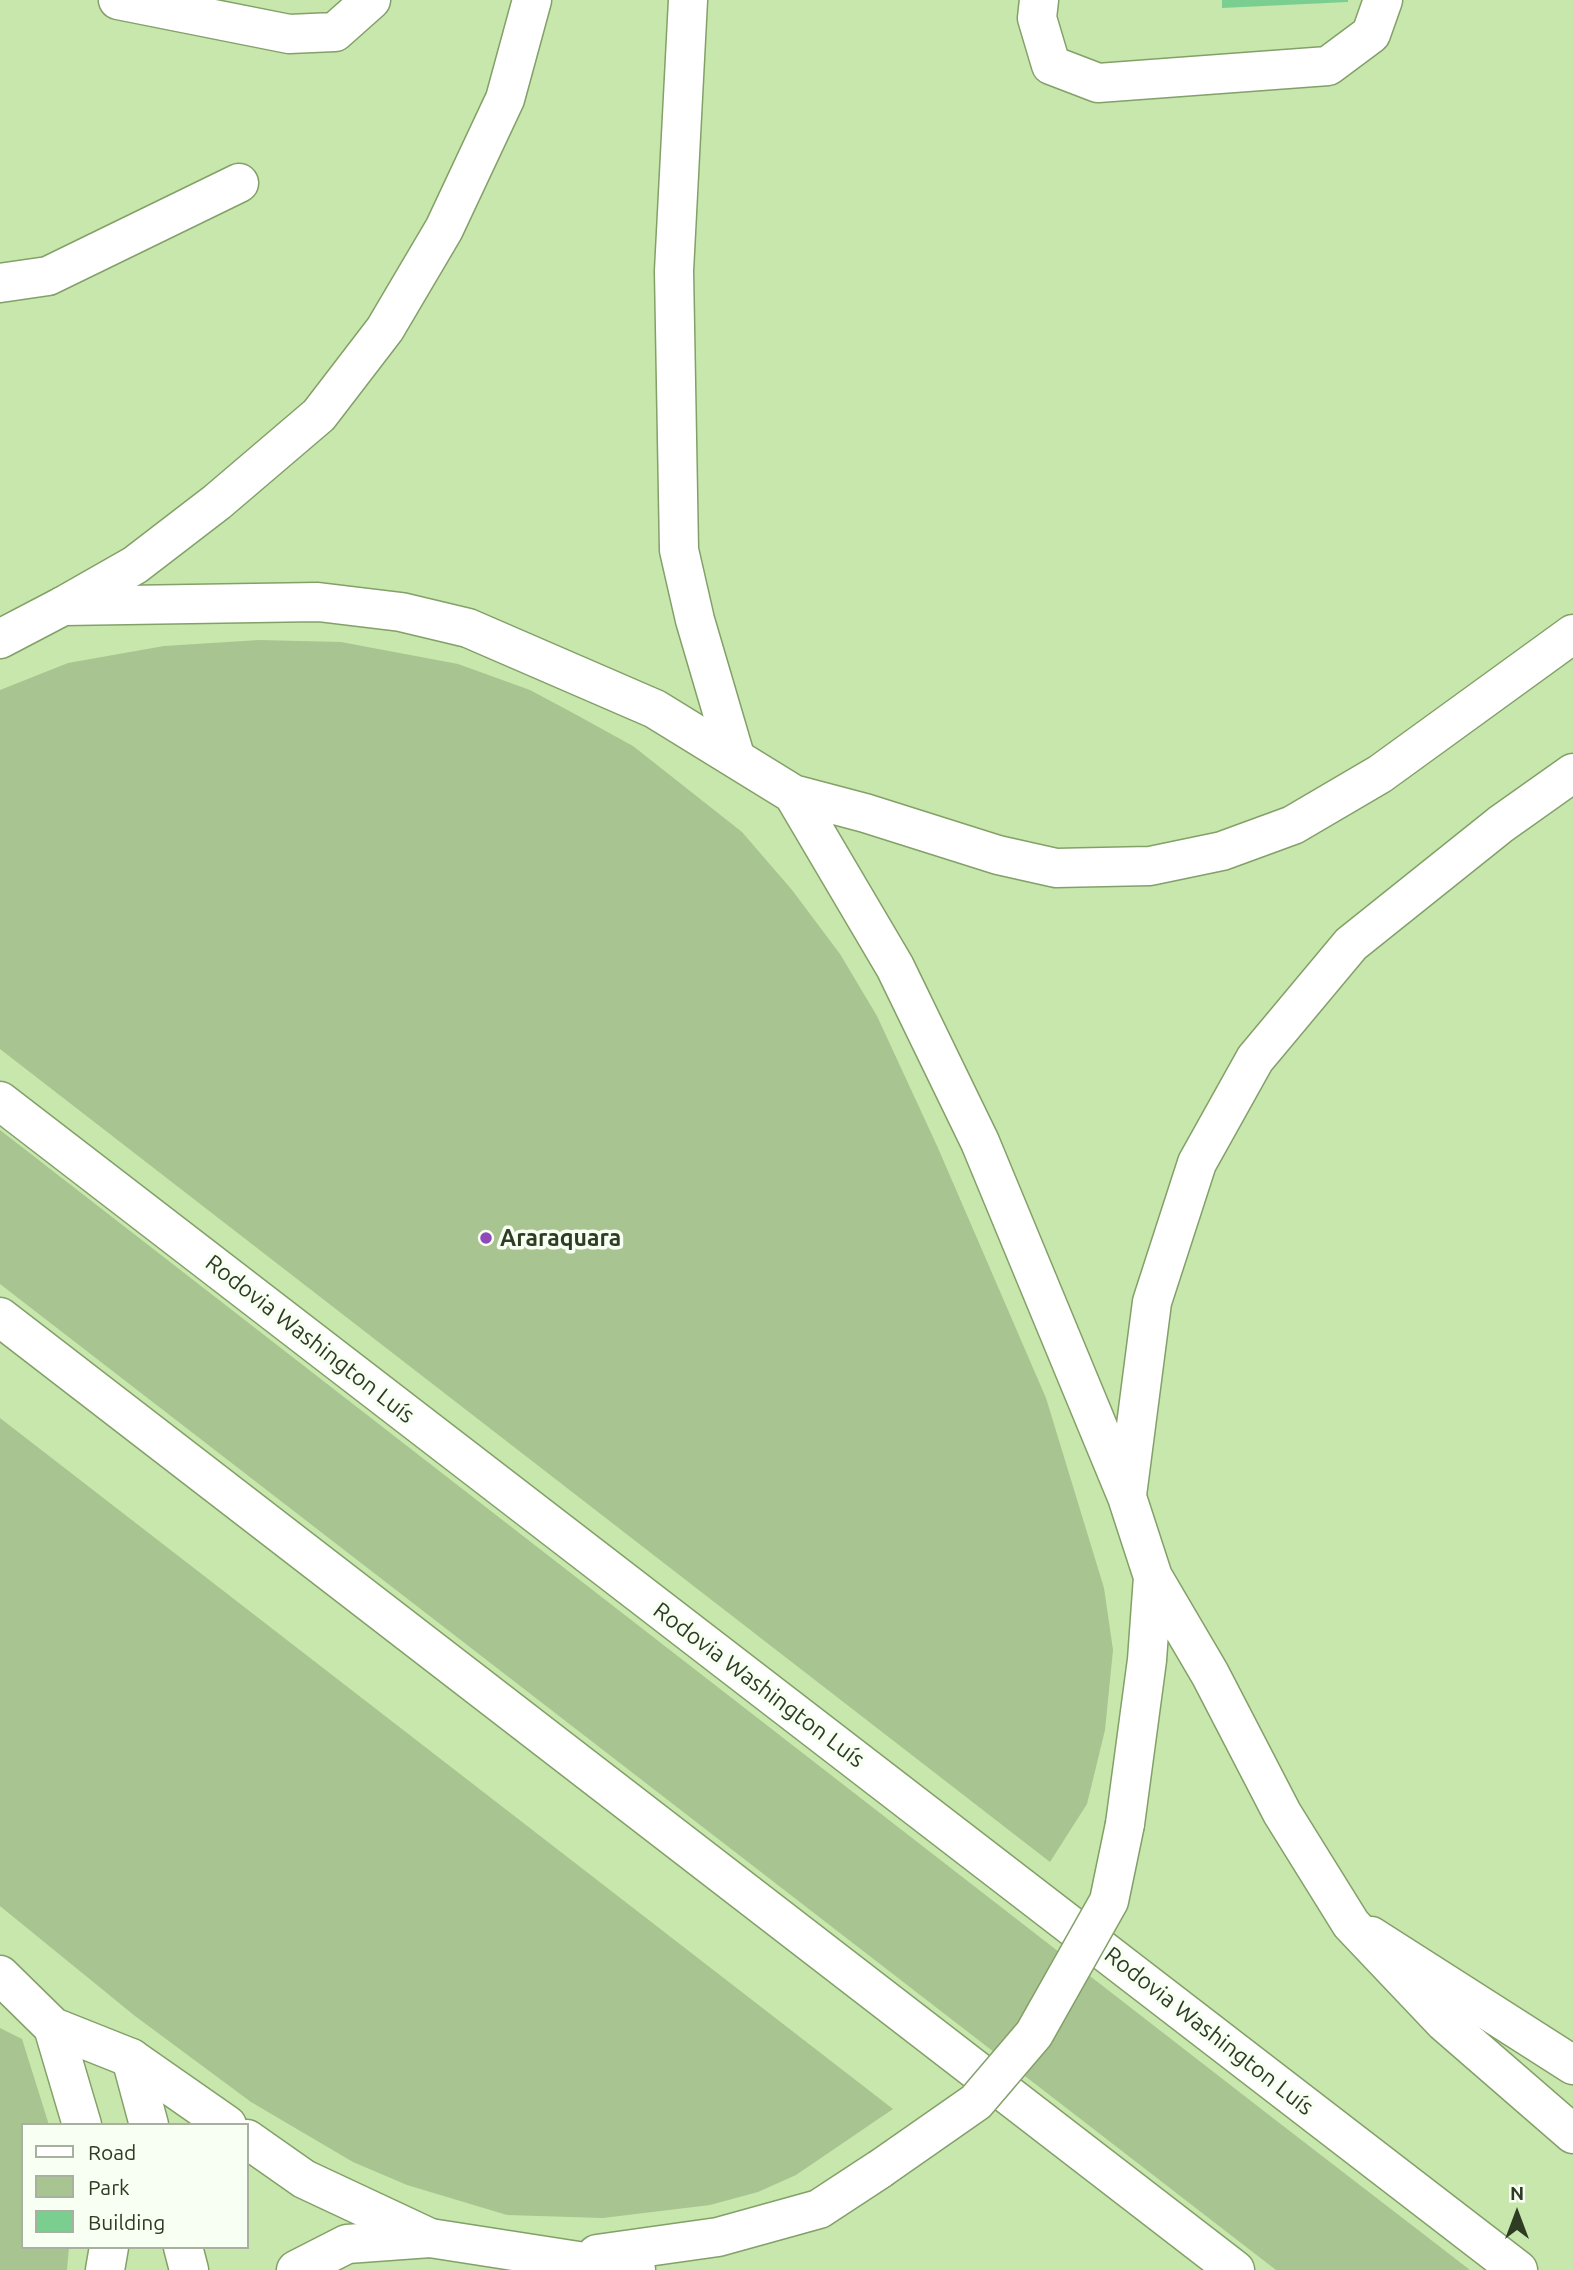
<!DOCTYPE html>
<html>
<head>
<meta charset="utf-8">
<style>
	body { margin:0 }
	#map { position:relative; width:1573px; height:2270px; overflow:hidden; background:#c7e7ac; font-family:Ubuntu,sans-serif }
	canvas { display:block }
	.legend { position:absolute; left:21px; top:2123px; width:228px; height:126px; box-sizing:border-box; background:#f8fff3; border:2px solid #a8b1a0; margin:0; padding:9px 12px; list-style:none; font-size:21px; color:#2f3c24 }
	.legend li { display:flex; align-items:center; gap:14px; height:35px }
	.legend b { width:35px; border:2px solid #a8b1a0 }
	.north { position:absolute; left:1482px; top:2179px; width:70px; height:70px; -webkit-text-stroke:5px #f8fff3; paint-order:stroke; rotate:0deg; font-size:19px; font-weight:700; line-height:28px; text-align:center; color:#2f3c24 }
	.north::after { content:''; display:block; margin:auto; width:24px; height:32px; background:#2f3c24; clip-path:polygon(50% 0,100% 100%,50% 72%,0 100%) }
</style>
</head>
<body>
<div id="map">
<canvas width="1573" height="2270"></canvas>
<ul class="legend">
<li><b style="height:9px;background:#fff"></b>Road</li>
<li><b style="height:19px;background:#a8c491"></b>Park</li>
<li><b style="height:19px;background:#7acf90"></b>Building</li>
</ul>
<div class="north">N</div>
</div>
<script>
const c = document.querySelector('canvas').getContext('2d');
c.lineJoin = 'round';
function fill(path, color) {
  c.fillStyle = color;
  c.fill(path, 'evenodd');
}
function poly(rows) {
  const path = new Path2D();
  for (const r of rows) {
    path.moveTo(r[0], r[1]);
    for (let i = 2; i < r.length; i += 2) path.lineTo(r[i], r[i + 1]);
  }
  return path;
}
function strokePath(path, color, width, dash) {
  c.strokeStyle = color;
  c.lineWidth = width;
  c.lineCap = dash ? 'butt' : 'round';
  c.setLineDash(dash || []);
  c.stroke(path);
}
function drawText(font, color, halo, rows, align = 'center') {
  c.font = font + ' Ubuntu,sans-serif';
  c.lineWidth = 7;
  c.setLineDash([]);
  c.textBaseline = 'middle';
  c.strokeStyle = halo;
  c.fillStyle = color;
  for (const [text, x, y, turn = 0] of rows) {
    c.save();
    c.translate(x, y);
    c.rotate((+turn || 0) * Math.PI / 180);
    c.textAlign = isNaN(turn) ? turn : align;
    if (halo) c.strokeText(text, 0, 0);
    c.fillText(text, 0, 0);
    c.restore();
  }
}
fill(poly([
	[259,640,341,642,458,664,530,690,573,713,633,746,742,832,792,890,840,954,877,1016,938,1148,1046,1398,1104,1588,1113,1650,1105,1730,1087,1804,1050,1862,0,1049,0,690,68,663,164,646],
	[0,1130,1269,2115,1470,2270,1276,2270,0,1284],
	[0,1418,893,2109,796,2175,758,2192,710,2205,603,2218,507,2215,407,2185,353,2162,251,2102,135,2016,0,1906],
	[0,2028,22,2039,49,2125,23,2125,23,2247,69,2247,67,2270,0,2270]
]), '#a8c491');
fill(poly([
	[1222,0,1348,0,1348,2,1222,8]
]), '#7acf90');
const minor = poly([
	[118,0,289,34,335,32,371,0],
	[1039,0,1037,18,1051,65,1098,83,1328,66,1371,34,1383,0],
	[0,283,48,276,239,183],
	[1371,1936,1573,2065],
	[131,2058,149,2125],
	[183,2247,189,2270],
	[296,2270,347,2244,430,2238]
]);
const major = poly([
	[688,0,674,271,679,550,695,620,735,756],
	[63,606,135,565,217,502,319,415,385,329,444,229,505,99,532,0]
]);
const highway = poly([
	[0,639,63,606,318,602,401,612,468,628,655,709,793,794,895,967,980,1142,1127,1497,1153,1577,1147,1660,1125,1824],
	[793,794,865,813,998,855,1056,868,1150,866,1222,851,1293,825,1380,774,1573,634],
	[0,1101,1518,2270],
	[0,1317,1235,2270],
	[1127,1495,1152,1302,1197,1163,1255,1059,1351,944,1501,824,1573,773],
	[1153,1577,1210,1674,1282,1813,1351,1924,1444,2022,1573,2134],
	[0,1975,53,2027,131,2058,227,2125],
	[53,2027,82,2125],
	[247,2139,304,2179,430,2238,636,2270],
	[597,2254,718,2237,819,2209,880,2169],
	[105,2270,109,2247]
]);
strokePath(minor, '#83a068', 41);
strokePath(major, '#83a068', 41);
strokePath(highway, '#83a068', 41);
strokePath(minor, '#fff', 38);
strokePath(major, '#fff', 38);
strokePath(highway, '#fff', 38);
const highwayBridge = poly([
	[880,2169,976,2102,1034,2034,1109,1901,1125,1824]
]);
strokePath(highwayBridge, '#83a068', 41, []);
strokePath(highwayBridge, '#fff', 38);
for (const [x, y, r, color] of [
	[486,1238,7,"#9148bb"]
]) {
  const dot = new Path2D();
  dot.arc(x, y, r, 0, 2 * Math.PI);
  c.fillStyle = color;
  c.fill(dot);
  strokePath(dot, '#f8fff3', 2.5);
}
drawText('bold 23px', '#2f3c24', '#f8fff3', [
	["Araraquara",500,1238]
], 'left');
drawText('23px', '#2f3c24', '#f8fff3', [
	["Rodovia Washington Luís",310,1339,38],
	["Rodovia Washington Luís",759,1685,37],
	["Rodovia Washington Luís",1209,2031,38]
]);
</script>
</body>
</html>
